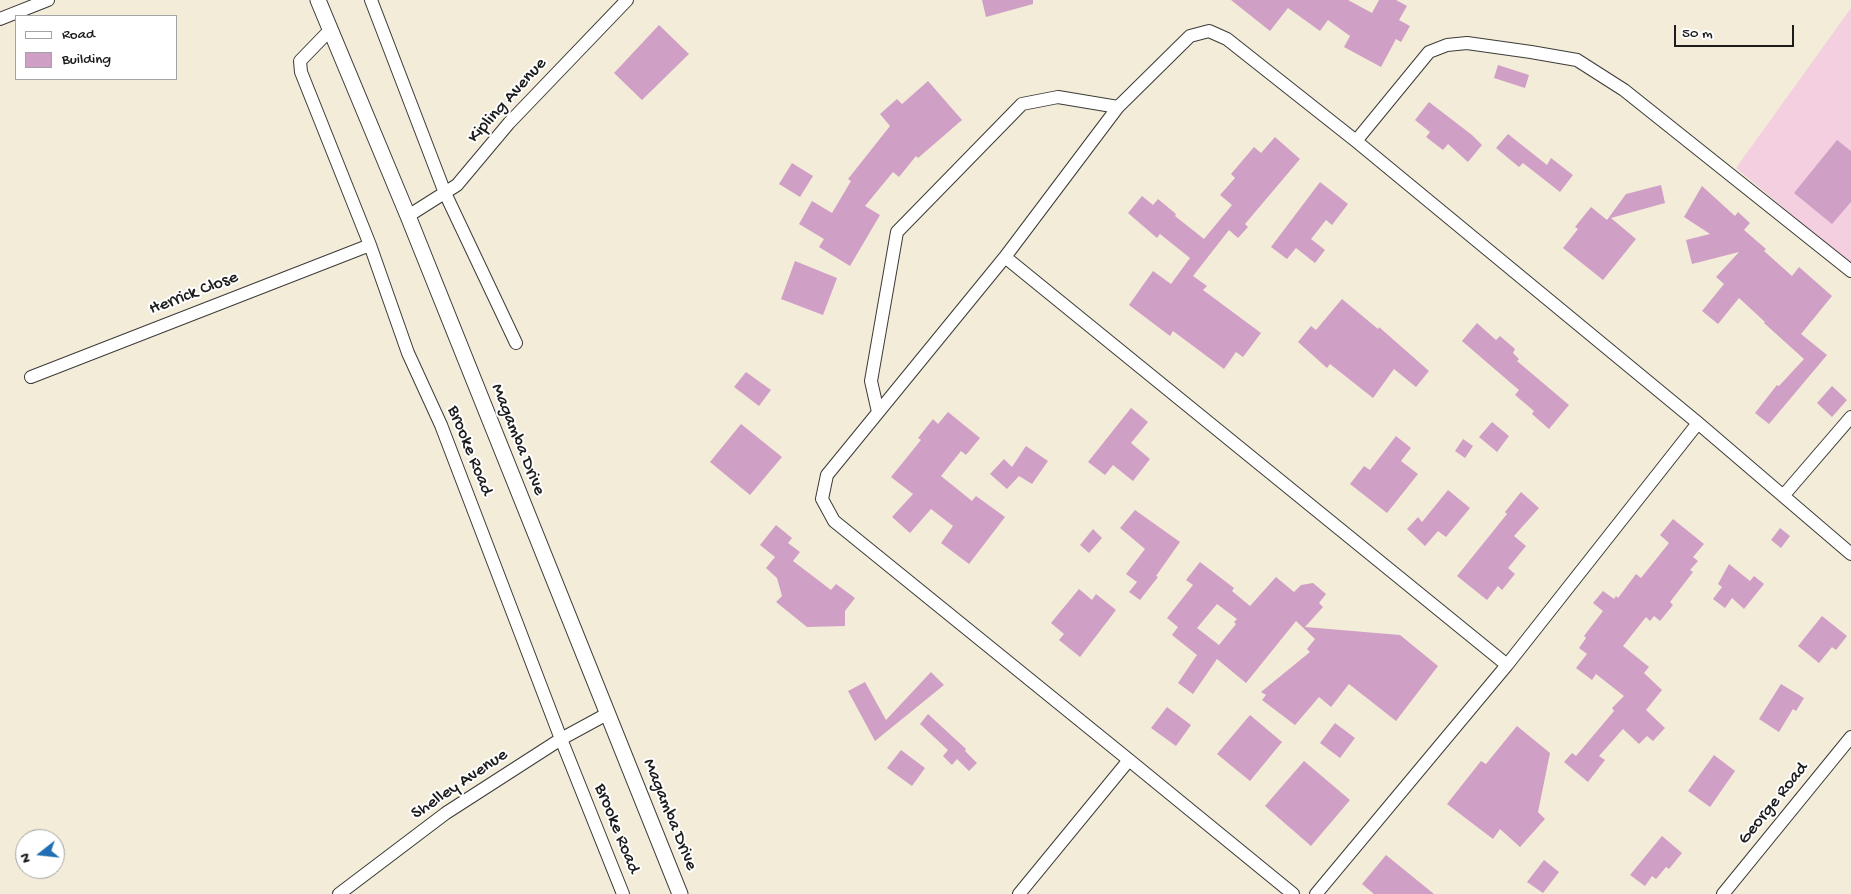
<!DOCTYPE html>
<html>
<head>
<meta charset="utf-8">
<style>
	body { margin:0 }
	#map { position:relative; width:1851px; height:894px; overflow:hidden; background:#f3ecd8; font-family:"Gochi Hand",sans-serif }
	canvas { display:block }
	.legend { position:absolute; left:15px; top:15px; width:162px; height:65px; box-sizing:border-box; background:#fff; border:1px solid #a4a4a4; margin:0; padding:6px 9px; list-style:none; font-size:15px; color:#1c1c1c }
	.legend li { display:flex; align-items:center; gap:10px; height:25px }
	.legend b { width:25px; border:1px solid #a4a4a4 }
	.north { position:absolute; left:15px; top:829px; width:50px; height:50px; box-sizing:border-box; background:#fff; border:1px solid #a4a4a4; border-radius:50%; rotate:254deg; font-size:14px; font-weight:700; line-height:20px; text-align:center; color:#1c1c1c }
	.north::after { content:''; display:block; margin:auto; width:18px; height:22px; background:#1f6fb2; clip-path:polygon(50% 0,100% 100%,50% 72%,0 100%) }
	.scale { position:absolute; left:1674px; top:25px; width:120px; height:22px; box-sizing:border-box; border:2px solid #1c1c1c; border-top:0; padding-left:6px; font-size:15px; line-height:18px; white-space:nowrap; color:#1c1c1c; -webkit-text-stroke:4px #fff; paint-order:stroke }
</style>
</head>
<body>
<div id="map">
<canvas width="1851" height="894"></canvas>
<ul class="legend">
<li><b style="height:6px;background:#fff"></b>Road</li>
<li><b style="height:14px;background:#d09fc6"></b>Building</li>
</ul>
<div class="north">N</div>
<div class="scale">50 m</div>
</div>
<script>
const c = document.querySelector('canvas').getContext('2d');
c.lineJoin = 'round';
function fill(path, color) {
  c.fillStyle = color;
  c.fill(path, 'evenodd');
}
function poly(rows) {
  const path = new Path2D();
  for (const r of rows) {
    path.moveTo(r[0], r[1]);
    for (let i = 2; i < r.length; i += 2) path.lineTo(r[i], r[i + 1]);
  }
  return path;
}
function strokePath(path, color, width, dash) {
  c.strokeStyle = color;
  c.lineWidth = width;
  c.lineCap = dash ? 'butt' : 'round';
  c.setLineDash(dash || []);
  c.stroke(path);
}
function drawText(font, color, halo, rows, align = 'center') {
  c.font = font + ' "Gochi Hand",sans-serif';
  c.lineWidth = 4;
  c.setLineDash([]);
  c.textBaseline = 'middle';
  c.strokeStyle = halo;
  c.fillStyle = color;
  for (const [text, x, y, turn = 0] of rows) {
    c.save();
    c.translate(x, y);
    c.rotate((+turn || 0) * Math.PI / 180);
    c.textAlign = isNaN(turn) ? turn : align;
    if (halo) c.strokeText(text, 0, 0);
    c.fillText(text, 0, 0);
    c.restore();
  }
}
fill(poly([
	[1851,8,1851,264,1736,168]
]), '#f3cfe0');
fill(poly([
	[982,0,1033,0,1033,4,986,17],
	[1231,0,1348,0,1372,13,1379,0,1396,0,1407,6,1399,20,1410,26,1401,42,1396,39,1381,67,1344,47,1350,36,1328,20,1320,31,1288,8,1270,31],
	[659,25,689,54,642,100,614,73],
	[1498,65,1529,75,1525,88,1494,78],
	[928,81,962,120,918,158,916,156,899,177,893,172,865,206,880,215,850,266,819,247,824,239,799,224,812,201,832,213,851,181,848,179,890,126,880,114,897,99,902,104],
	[1429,102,1472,135,1482,145,1468,162,1448,144,1443,150,1426,137,1430,132,1415,120],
	[1508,134,1547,165,1551,158,1573,175,1560,192,1523,163,1519,167,1496,148],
	[1275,137,1300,159,1245,224,1248,227,1238,238,1229,230,1193,276,1207,286,1203,290,1261,333,1243,357,1236,352,1224,369,1173,331,1170,336,1129,305,1153,271,1171,284,1190,258,1160,234,1157,238,1128,213,1142,196,1153,205,1158,199,1176,214,1175,216,1204,239,1232,205,1220,195,1235,178,1231,174,1254,147,1261,153],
	[1837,140,1851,151,1851,202,1832,224,1794,193],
	[792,163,813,176,800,197,779,184],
	[1320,182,1348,204,1332,225,1326,220,1311,239,1325,250,1315,263,1296,248,1287,259,1271,247],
	[1661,185,1665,203,1611,218,1636,239,1603,280,1563,248,1578,229,1575,227,1591,207,1607,220,1626,194],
	[1702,186,1735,216,1738,212,1750,223,1744,230,1766,249,1764,251,1792,276,1799,267,1832,296,1801,334,1827,355,1769,424,1755,413,1777,385,1779,386,1804,359,1764,323,1765,322,1739,298,1718,324,1702,311,1724,284,1716,277,1739,252,1692,264,1686,240,1710,234,1684,217],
	[795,261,837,278,823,315,781,299],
	[1342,299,1378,329,1379,327,1429,371,1416,387,1394,369,1373,398,1330,364,1327,368,1298,342,1311,326,1316,330],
	[1477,323,1496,340,1500,336,1515,349,1513,353,1519,359,1517,361,1569,405,1549,429,1532,414,1534,411,1515,395,1519,390,1462,341],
	[746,372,771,390,759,406,734,387],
	[1832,386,1847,400,1832,417,1817,403],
	[1131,408,1148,422,1131,443,1150,459,1133,481,1113,465,1105,475,1088,462],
	[948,412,980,438,966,455,961,451,941,476,972,501,976,496,1005,517,969,564,941,543,953,526,931,509,910,533,892,517,913,494,891,477,921,440,918,438,933,419,938,424],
	[1492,422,1509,436,1497,452,1479,437],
	[741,424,782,457,750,495,710,462],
	[1396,436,1411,448,1401,461,1418,474,1387,513,1350,484,1364,466,1370,470],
	[1463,439,1473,446,1465,458,1455,451],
	[1026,446,1048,461,1032,484,1019,476,1007,489,990,474,1004,459,1012,467],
	[1448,490,1470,508,1446,537,1438,531,1425,546,1407,529,1418,517,1422,522],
	[1521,492,1539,508,1514,536,1526,546,1508,568,1515,574,1502,590,1498,586,1487,600,1457,576,1507,514,1505,512],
	[1135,510,1180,542,1156,576,1158,577,1140,600,1129,592,1137,582,1126,574,1145,549,1120,528],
	[1673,519,1704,544,1693,557,1698,561,1690,570,1693,572,1670,602,1673,605,1660,621,1654,616,1650,621,1646,617,1623,646,1649,667,1644,673,1662,690,1646,710,1665,728,1653,741,1647,736,1639,744,1623,729,1599,756,1605,760,1588,782,1564,762,1572,753,1576,756,1614,711,1612,708,1624,696,1596,674,1592,680,1576,668,1587,654,1579,648,1586,638,1584,636,1603,611,1593,603,1603,591,1614,599,1616,596,1618,598,1636,574,1641,578,1669,543,1660,535],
	[776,525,792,538,788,543,800,552,793,561,831,590,836,584,855,598,845,611,845,626,807,627,776,602,782,596,777,578,766,568,775,557,760,545],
	[1780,528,1790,536,1781,548,1771,540],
	[1093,529,1102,538,1089,553,1080,545],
	[1200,562,1234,588,1232,591,1250,606,1276,577,1294,592,1301,585,1313,583,1326,594,1319,603,1323,607,1305,627,1400,635,1438,666,1396,721,1349,684,1331,707,1319,697,1295,725,1262,700,1266,695,1261,692,1310,652,1307,649,1315,639,1296,621,1246,683,1217,659,1193,694,1178,683,1197,655,1172,635,1178,627,1167,618,1193,585,1186,580],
	[1217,604,1237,619,1234,622,1236,624,1219,645,1197,628],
	[1729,564,1750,581,1754,576,1764,584,1744,609,1732,598,1725,608,1713,599,1722,587,1718,584],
	[1079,589,1092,600,1096,594,1116,610,1080,657,1059,640,1064,634,1051,623],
	[1822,616,1847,636,1836,650,1832,647,1819,663,1798,646],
	[931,672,944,685,875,741,848,691,865,682,886,720],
	[1781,684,1804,698,1796,711,1793,709,1779,732,1759,719],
	[1167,707,1191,725,1176,746,1151,728],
	[928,714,966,749,965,751,977,763,969,771,957,759,952,765,943,756,948,750,920,724],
	[1250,715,1282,742,1250,781,1217,754],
	[1335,723,1355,738,1340,758,1320,743],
	[1517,726,1550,753,1538,812,1545,819,1520,847,1500,829,1493,839,1447,804,1481,761,1486,764],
	[901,750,925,768,912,786,887,768],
	[1714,755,1735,771,1710,807,1688,791],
	[1304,761,1350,800,1311,846,1265,806],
	[1662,836,1682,853,1669,869,1666,867,1656,879,1652,876,1645,886,1630,875],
	[1386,855,1434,894,1374,894,1362,884],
	[1544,860,1559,872,1543,893,1527,882]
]), '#d09fc6');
const minor = poly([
	[371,0,445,193,516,343],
	[0,19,48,0],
	[330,30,300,61,301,72,370,245,408,353,441,425,561,739,623,894],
	[1356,141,1429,52,1447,45,1467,43,1531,52,1577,60,1624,90,1851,271],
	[408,216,457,185,509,123,627,0],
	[1005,257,1507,665],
	[31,377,370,245],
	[878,412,871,381,897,232,1022,104,1058,97,1118,107],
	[1783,496,1851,417],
	[1129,760,1293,894],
	[339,894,446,813,561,739,607,714],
	[1019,894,1129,760,834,521,822,499,827,475,1005,257,1118,107,1190,36,1209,31,1227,39,1356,141,1698,423,1851,554],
	[1316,894,1507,665,1698,423],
	[1723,894,1851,737]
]);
const tertiary = poly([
	[318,0,408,216,680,894]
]);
strokePath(minor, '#3c3b38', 14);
strokePath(tertiary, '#3c3b38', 17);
strokePath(minor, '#fff', 12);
strokePath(tertiary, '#fff', 15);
drawText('18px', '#1c1c1c', '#fff', [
	["Kipling Avenue",508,101,-48],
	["Herrick Close",194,294,-21],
	["Magamba Drive",517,440,68],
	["Brooke Road",469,451,68],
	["Shelley Avenue",460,785,-34],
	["George Road",1774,804,-51],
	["Magamba Drive",669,815,68],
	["Brooke Road",616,829,68]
]);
</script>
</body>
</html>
